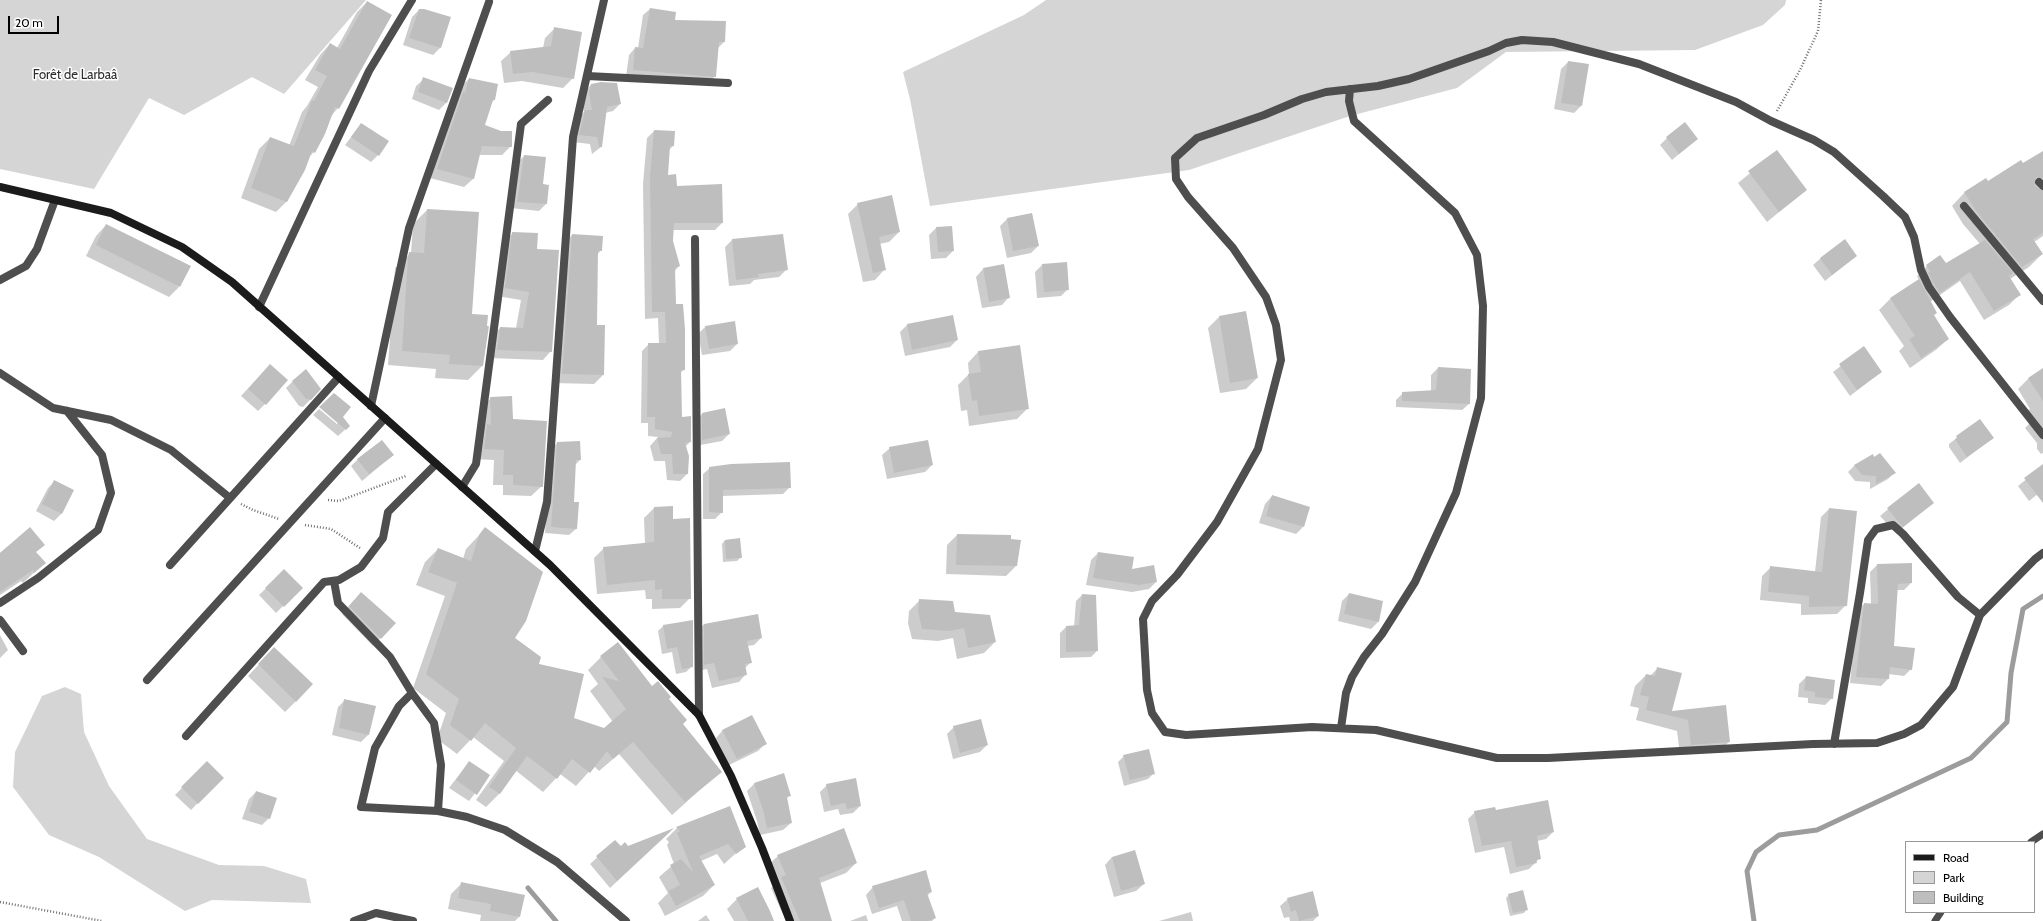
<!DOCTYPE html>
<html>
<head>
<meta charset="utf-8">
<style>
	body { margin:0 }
	#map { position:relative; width:2043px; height:921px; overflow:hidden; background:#fff; font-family:Cabin,sans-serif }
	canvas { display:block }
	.legend { position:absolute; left:1905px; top:841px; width:130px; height:72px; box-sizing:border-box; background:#fff; border:1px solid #999; margin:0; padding:5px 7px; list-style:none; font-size:12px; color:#000 }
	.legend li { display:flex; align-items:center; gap:8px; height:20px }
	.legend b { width:20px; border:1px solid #999 }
	.scale { position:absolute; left:8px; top:16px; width:51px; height:18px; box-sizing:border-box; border:2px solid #000; border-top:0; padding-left:5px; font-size:12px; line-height:14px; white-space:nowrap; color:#000; -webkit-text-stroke:3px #fff; paint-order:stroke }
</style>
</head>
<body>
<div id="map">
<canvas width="2043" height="921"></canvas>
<ul class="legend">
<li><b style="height:5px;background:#1b1b1b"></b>Road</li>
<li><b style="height:11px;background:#d5d5d5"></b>Park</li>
<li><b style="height:11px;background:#bebebe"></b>Building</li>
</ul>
<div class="scale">20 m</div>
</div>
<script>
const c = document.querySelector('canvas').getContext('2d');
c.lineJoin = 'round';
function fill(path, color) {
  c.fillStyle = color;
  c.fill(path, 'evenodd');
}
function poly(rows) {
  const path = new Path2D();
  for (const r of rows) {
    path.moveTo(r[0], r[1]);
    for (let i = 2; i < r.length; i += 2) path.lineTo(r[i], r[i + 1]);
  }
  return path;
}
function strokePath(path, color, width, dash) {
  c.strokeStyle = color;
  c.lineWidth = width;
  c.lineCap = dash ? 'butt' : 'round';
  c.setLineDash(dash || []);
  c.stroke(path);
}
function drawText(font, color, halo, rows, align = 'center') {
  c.font = font + ' Cabin,sans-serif';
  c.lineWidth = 3;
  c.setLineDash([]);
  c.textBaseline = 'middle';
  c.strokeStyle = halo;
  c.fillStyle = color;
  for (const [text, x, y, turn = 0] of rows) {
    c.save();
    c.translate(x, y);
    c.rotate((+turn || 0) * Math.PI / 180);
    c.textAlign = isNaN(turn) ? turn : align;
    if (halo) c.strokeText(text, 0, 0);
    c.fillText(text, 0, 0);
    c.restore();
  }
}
fill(poly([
	[0,0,366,0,284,94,252,77,184,115,149,98,94,189,0,169],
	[1046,0,1786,0,1785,5,1763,25,1695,50,1506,52,1457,88,1350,116,1189,170,930,206,910,99,903,72,1024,15],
	[65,687,81,694,84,732,109,786,147,839,219,865,264,866,306,879,311,903,212,900,185,911,99,857,49,835,13,787,15,752,42,696]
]), '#d5d5d5');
fill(poly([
	[367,2,338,108,331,116,314,152,309,157,287,201,276,212,241,198,259,149,270,138,289,146,302,112,307,106,318,87,305,80,320,55,330,44,337,48,357,12],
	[650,9,674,21,724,42,717,49,715,76,708,83,626,76,629,55,635,48,638,48,643,15],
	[419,10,450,18,440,48,433,55,403,45,412,17],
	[555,28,573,78,563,88,522,81,504,83,501,61,511,52,543,48,545,38],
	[1568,62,1581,106,1574,113,1554,109,1561,69],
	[424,79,447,102,439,110,412,99,416,86],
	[469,79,494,100,491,103,484,125,511,146,502,155,479,155,473,179,464,187,430,178,460,87],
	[591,85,620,104,613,111,605,113,601,147,592,154,590,144,573,142,578,118,584,112,582,101,584,92],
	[361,124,378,155,371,162,345,145],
	[654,131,673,146,669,150,667,176,676,187,722,210,722,223,715,230,673,230,672,241,679,266,674,272,675,305,684,370,680,373,681,419,690,442,685,447,687,474,680,481,667,480,665,461,654,461,650,446,658,437,648,436,648,423,641,423,642,351,649,344,659,344,658,318,645,319,643,184,647,138],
	[1667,138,1697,139,1672,160,1660,145],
	[1777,151,1806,190,1767,222,1738,183],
	[2043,152,2043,236,2034,242,2042,254,2029,267,2010,279,2019,295,2009,305,1984,320,1960,281,1930,302,1933,316,1948,339,1937,349,1910,368,1899,351,1904,346,1879,310,1890,299,1919,280,1917,276,1927,266,1946,265,1980,244,1963,224,1952,206,1964,193,1986,180,1987,183],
	[524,156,542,185,546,204,539,211,511,208,517,163],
	[858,204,899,232,889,242,879,244,884,270,875,280,863,282,848,214],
	[427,210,471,315,482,366,468,380,435,378,436,369,388,365,395,268,411,253,413,224],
	[1032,214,1038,246,1031,253,1007,258,1000,226,1007,219],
	[106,225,179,287,169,297,86,256,96,236],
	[951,227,953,251,946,258,931,259,929,235,936,228],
	[513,233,536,250,551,351,543,360,489,358,491,337,500,328,516,328,521,300,497,296,504,242],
	[572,235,601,250,597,255,596,326,603,375,594,384,553,383,563,244],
	[732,240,786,270,779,277,754,280,750,284,729,286,725,247],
	[1856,256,1825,281,1813,265,1821,258],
	[1042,265,1068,289,1061,296,1037,298,1035,272],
	[983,269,1009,297,1002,305,982,308,976,277],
	[1219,317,1257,378,1246,389,1220,393,1208,328],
	[907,325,957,340,950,347,905,356,900,332],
	[705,327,737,344,730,351,702,355,698,334],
	[1864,348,1881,372,1850,396,1833,372],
	[978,352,1027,409,1017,419,969,426,967,410,961,411,958,385,969,374,968,363],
	[1438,368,1469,404,1462,410,1396,407,1396,400,1403,393,1431,391,1431,375],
	[2043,369,2043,453,2041,454,2037,449,2037,443,2025,428,2034,419,2028,410,2030,409,2018,389,2028,379],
	[263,372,265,404,258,411,241,396],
	[293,381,310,400,303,407,299,406,286,388],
	[491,398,512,420,542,486,531,496,503,495,503,485,493,485,494,460,474,459,481,408],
	[319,409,337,424,342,417,349,426,338,436,313,415],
	[702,414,729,434,722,441,695,446,695,421],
	[1980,420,1993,438,1960,463,1949,447,1949,444],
	[557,443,580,460,575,465,573,503,576,529,569,535,545,533,551,449],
	[890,448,932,465,925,472,887,479,882,455],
	[393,455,362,481,351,466,358,459],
	[1872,455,1894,473,1888,479,1870,489,1870,482,1855,481,1848,472,1854,466],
	[2043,466,2043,490,2029,501,2018,486],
	[710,468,790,487,783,494,722,496,722,512,715,519,703,519,703,474],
	[55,481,73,490,61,514,54,521,36,511,48,488],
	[1918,484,1933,503,1896,533,1880,516],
	[1272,496,1303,527,1296,534,1259,523,1265,504],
	[672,507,672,520,690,598,680,608,652,609,652,599,646,599,645,590,597,594,594,558,604,548,645,544,644,518,654,508],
	[1829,509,1846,605,1837,614,1801,615,1801,604,1760,600,1762,576,1771,567,1815,572,1821,517],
	[30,528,35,552,44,563,23,583,21,581,0,595,0,553],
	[485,529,514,638,537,665,573,719,604,730,613,722,590,691,598,684,588,670,601,657,668,699,682,724,721,771,672,815,619,754,599,771,594,766,576,786,560,774,543,792,515,770,499,794,486,807,476,800,504,761,473,737,457,754,437,739,446,713,413,688,445,596,416,585,425,562,438,549,463,559,466,549],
	[957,535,1016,566,1006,576,946,574,947,545],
	[739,539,741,557,737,561,723,562,722,544,725,540],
	[1098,553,1131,570,1156,582,1149,589,1132,592,1086,585,1091,560],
	[1877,565,1911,583,1904,590,1897,590,1893,647,1911,669,1904,676,1888,674,1888,679,1881,686,1850,683,1857,611,1864,604,1871,604,1870,572],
	[284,571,301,588,276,613,259,595],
	[1349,594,1378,622,1371,629,1338,621,1342,601],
	[1082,595,1097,651,1091,657,1060,658,1060,633,1066,627,1074,627,1076,601],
	[354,600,394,623,373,646,342,614],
	[920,600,955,613,995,642,984,653,957,659,953,638,938,641,912,639,908,623,909,611],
	[704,624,761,638,754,645,747,646,751,662,745,668,746,674,739,682,712,688,707,669,697,671,697,632],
	[664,625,692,666,686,672,676,674,672,652,662,654,658,631],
	[0,635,8,650,0,658],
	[263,660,296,701,285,712,248,676],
	[1658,668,1671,712,1725,706,1729,742,1718,752,1680,755,1677,731,1636,720,1639,708,1630,706,1635,686,1646,675,1650,676],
	[1806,677,1832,698,1825,705,1808,703,1808,698,1798,697,1799,684],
	[345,700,369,734,361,742,332,735,338,707],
	[954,727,987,745,980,752,953,759,947,734],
	[723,730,765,744,758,751,729,765,716,738],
	[1124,756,1154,773,1148,779,1124,786,1118,762],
	[207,762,222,778,191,810,175,795],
	[469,762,489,775,469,801,449,788],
	[783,774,790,795,786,799,791,823,783,830,760,835,757,821,747,791,754,784],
	[827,785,860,806,853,813,840,815,838,809,824,812,820,792],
	[256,792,269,818,262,825,242,819,249,799],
	[1495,811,1553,832,1546,839,1537,841,1540,858,1529,869,1510,874,1504,847,1475,853,1468,819,1475,812],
	[677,828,744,846,724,864,717,854,701,861,714,885,703,896,665,916,658,903,668,893,659,877,674,864,667,845,669,842,666,839],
	[671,831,610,888,590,864,615,841,621,848,627,847],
	[778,856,856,863,846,873,820,883,831,921,786,921,771,888,776,884,768,865],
	[1112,857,1144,884,1136,891,1114,897,1105,865],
	[462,883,519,917,515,921,480,921,481,915,448,909,451,894],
	[873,887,931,892,927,896,935,918,932,921,902,921,897,906,872,914,866,895],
	[1509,895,1527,909,1524,913,1510,916,1506,898],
	[737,899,773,921,734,921,727,909],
	[1288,899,1318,916,1313,921,1290,921,1289,917,1284,918,1280,906],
	[1191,912,1193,921,1159,921],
	[706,915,710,921,698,921],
	[866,915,868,921,850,921]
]), '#0003');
strokePath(poly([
	[528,888,556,921],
	[1754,921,1747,871,1756,852,1779,835,1817,830,1971,758,2007,722,2011,673,2023,609,2043,596]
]), '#9c9c9c', 5);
fill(poly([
	[367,1,392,15,339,109,335,107,325,134,315,153,312,151,305,170,287,202,251,188,270,137,294,146,312,100,314,101,327,76,315,70,330,43,340,49],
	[650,8,676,12,675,20,726,21,725,42,719,42,716,77,633,70,635,47,643,48],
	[419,9,424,9,451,17,441,48,409,38],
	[554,27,582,32,574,79,532,72,513,74,510,51,551,46],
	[1568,61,1589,64,1582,106,1561,103],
	[423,77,453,88,447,103,418,92],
	[469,78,498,84,495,100,493,100,485,125,501,131,512,131,512,147,482,146,474,179,437,169,463,92,465,93],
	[601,82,617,83,621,104,607,107,602,147,599,147,597,137,579,135,585,110,592,110,589,93,591,84],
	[1685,122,1698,139,1679,154,1666,137],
	[361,123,389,141,379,156,351,137],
	[654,130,675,131,674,146,670,146,668,175,676,174,677,186,722,184,723,223,674,223,673,241,680,266,675,268,676,304,683,304,685,329,685,370,681,370,682,417,691,416,691,442,685,443,689,456,688,474,673,474,672,454,661,454,657,438,671,437,672,432,655,429,655,417,647,417,648,343,666,343,665,312,652,312,650,176],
	[1777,150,1807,190,1779,212,1748,171],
	[2043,151,2043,178,2037,177,2034,181,2035,186,2043,191,2043,233,2033,239,2043,254,2022,267,1976,211,1964,192,1986,178,1988,181,2021,160,2023,163],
	[524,155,546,157,543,184,549,185,547,204,517,202],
	[892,195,900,232,879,237,886,270,873,273,857,203],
	[427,209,479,212,472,314,488,315,487,326,489,326,483,366,449,364,450,355,402,351,408,257,409,252,424,253],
	[1032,213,1039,246,1013,251,1007,218],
	[106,224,191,266,180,287,96,245],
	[952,226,954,251,938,252,936,227],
	[512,232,538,233,537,249,559,250,552,352,497,350,500,327,523,328,529,292,505,288],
	[572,234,603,236,602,251,598,251,597,325,605,325,604,375,562,374],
	[783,234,788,270,758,274,759,277,736,280,732,239],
	[1845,239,1857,256,1832,275,1820,258],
	[1985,240,2013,273,2009,276,2021,295,1994,311,1970,272,1940,293,1934,284,1928,273,1930,271,1926,265,1940,255,1946,263],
	[1067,262,1069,290,1044,292,1042,264],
	[1004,264,1010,298,989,302,983,268],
	[1919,279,1937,313,1934,315,1949,339,1921,358,1909,339,1915,336,1890,298],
	[1246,311,1258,378,1230,383,1219,316],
	[953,315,958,340,912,350,907,324],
	[735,321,738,344,709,349,705,326],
	[1020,345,1029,409,979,416,977,400,972,401,968,374,981,372,978,351],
	[1864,346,1882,372,1857,390,1839,364],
	[270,364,288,380,266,405,248,389],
	[1438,367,1471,369,1470,404,1402,401,1402,392,1436,390],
	[2043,368,2043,401,2028,378],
	[306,369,321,389,311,400,306,399,292,381],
	[334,393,351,407,343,417,350,426,346,430,319,407],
	[512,396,513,419,547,421,543,487,513,485,513,475,503,475,504,450,484,449,487,424,491,425,490,397],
	[725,408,730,434,702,440,702,413],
	[1980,419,1994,438,1967,457,1955,439,1957,438,1956,436],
	[382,440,394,455,369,474,357,459],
	[928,440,933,465,894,473,889,447],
	[580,441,581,460,576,460,574,502,579,502,577,529,551,527,557,442],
	[1880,453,1896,473,1876,484,1876,476,1862,475,1854,465,1873,454,1874,457],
	[790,462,791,488,723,490,723,513,709,512,709,467,731,464],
	[2043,464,2043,503,2024,478],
	[54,480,74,490,62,514,42,504],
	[1919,483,1934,503,1903,527,1887,508],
	[1272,495,1310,507,1304,527,1266,516],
	[673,506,673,519,690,518,691,599,662,599,662,589,655,590,655,580,607,585,603,547,654,542,654,507],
	[1829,508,1857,511,1847,606,1809,607,1809,596,1768,592,1770,566,1822,572],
	[30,527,45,545,36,552,46,563,34,573,33,570,0,592,0,553],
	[485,527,543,572,526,621,515,638,541,657,539,664,584,674,574,718,604,728,626,709,602,677,619,681,600,656,618,642,652,686,658,681,671,697,669,699,687,720,683,724,722,772,685,802,633,742,613,759,607,751,590,773,572,759,557,779,527,756,500,794,489,787,516,748,485,723,471,741,450,725,459,699,426,674,457,583,428,572,438,548,471,561,479,535],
	[957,534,1011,535,1011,539,1021,540,1017,566,956,565],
	[740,538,742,558,726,559,725,540],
	[1098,552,1134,557,1132,569,1154,565,1157,582,1139,585,1093,578],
	[1912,563,1912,583,1898,584,1894,646,1915,648,1912,670,1890,667,1889,679,1856,677,1864,603,1878,604,1877,564],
	[284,569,303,588,284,607,265,588],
	[361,592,396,623,381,639,349,606],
	[1349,593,1383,601,1379,622,1344,614],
	[1082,594,1096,595,1098,651,1066,652,1066,626,1079,625],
	[919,599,953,601,955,612,990,615,996,642,968,648,964,628,950,631,922,629,918,611],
	[758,614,762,638,747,641,752,663,745,664,747,675,719,681,714,663,704,665,704,624],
	[693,620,693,667,682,669,677,647,667,649,663,625],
	[274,647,313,684,296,702,258,664],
	[1657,667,1682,673,1672,711,1726,705,1730,742,1691,745,1688,720,1646,710,1649,697,1640,695,1646,674,1655,676],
	[1806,676,1835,680,1833,699,1815,697,1815,692,1804,690],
	[344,699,376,706,369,735,339,728],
	[752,715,767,744,737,759,722,730],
	[981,719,988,745,960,753,953,726],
	[1149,749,1155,774,1130,780,1123,755],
	[207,761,224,778,198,804,181,787],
	[469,761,490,775,477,795,456,780],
	[784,773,791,796,787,797,792,823,767,828,764,813,754,783],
	[856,778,861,806,847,809,845,803,831,806,826,784],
	[256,791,277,798,270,819,249,812],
	[1548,800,1554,832,1537,836,1541,859,1536,860,1537,863,1516,867,1511,841,1482,846,1474,811,1495,807,1496,810],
	[730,806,746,847,736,854,728,844,699,856,715,885,676,906,668,891,680,885,670,865,681,859,693,872,677,833,680,831,676,827],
	[674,828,617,881,596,856,615,840,621,846,625,842,628,846],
	[844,828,857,863,819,878,832,921,800,921,781,877,786,875,777,855],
	[1135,850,1145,884,1121,891,1112,857],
	[926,870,932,892,927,893,936,918,928,921,911,921,904,900,879,908,872,886],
	[461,882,525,895,520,917,490,911,491,904,458,898],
	[758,887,770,911,774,921,748,921,736,898],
	[1523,890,1528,910,1513,913,1508,894],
	[1313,891,1319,916,1299,921,1296,910,1291,912,1287,898]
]), '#bebebe');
strokePath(poly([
	[1777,111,1800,70,1818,31,1821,0],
	[328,500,339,501,406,476],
	[241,504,253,510,279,519],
	[305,525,331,529,360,548],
	[0,902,102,921]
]), '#707070', 2.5, [1, 2]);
strokePath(poly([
	[2031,842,2043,834],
	[1935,921,1941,912]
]), '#4e4e4e', 7);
strokePath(poly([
	[587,76,728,83],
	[2039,182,2043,186],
	[1964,206,2043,301],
	[695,239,699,715],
	[0,280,26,266,37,249,55,200],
	[259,307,369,71,412,0],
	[0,373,53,408,111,420,171,450,230,498],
	[371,406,409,228,489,2],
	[2043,435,1950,317,1929,287,1921,270,1914,237,1905,217,1883,196,1834,152,1814,140,1771,121,1736,102,1639,64,1553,42,1522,40,1506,43,1489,51,1409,79,1378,86,1326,92,1302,99,1264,115,1197,138,1175,158,1176,179,1188,197,1233,248,1266,297,1276,325,1281,360,1258,449,1217,522,1177,575,1152,601,1143,619,1147,690,1152,713,1165,732,1186,735,1312,727,1376,730,1497,758,1548,758,1813,744,1877,743,1904,734,1921,725,1953,687,1980,615,2035,559,2043,553],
	[462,487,476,464,521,124,548,100],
	[535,551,547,502,573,137,604,0],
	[170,565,339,377],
	[334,581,338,603,390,657,412,693,399,706,375,748,361,807,438,811,467,817,505,830,557,862,626,921],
	[0,603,38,578,98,530,111,493,102,455,67,411],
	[0,620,23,651],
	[147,680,385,418],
	[412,693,434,723,441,765,438,811],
	[1341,728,1346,693,1352,677,1364,657,1382,634,1415,582,1456,493,1481,398,1483,306,1477,255,1455,213,1354,121,1349,101,1350,89],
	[186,736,324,582,339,580,361,567,383,538,388,512,436,464],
	[1834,744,1860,593,1868,540,1876,529,1893,525,1903,534,1958,597,1980,615],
	[354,921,376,913,413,921]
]), '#4e4e4e', 8);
strokePath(poly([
	[0,187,111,213,182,247,232,282,550,565,699,715,731,776,762,848,790,921]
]), '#1b1b1b', 8);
drawText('13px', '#2c2c2c', '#fff', [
	["Forêt de Larbaâ",75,75]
]);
</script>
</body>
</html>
